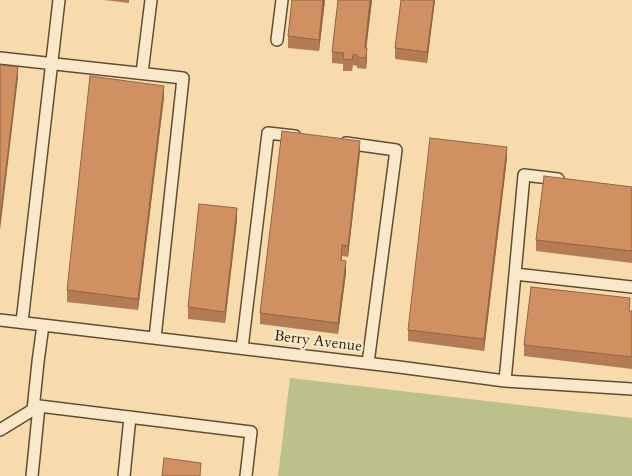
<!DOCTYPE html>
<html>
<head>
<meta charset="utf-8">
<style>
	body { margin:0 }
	canvas { display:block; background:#f7dbad }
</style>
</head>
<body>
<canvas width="632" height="476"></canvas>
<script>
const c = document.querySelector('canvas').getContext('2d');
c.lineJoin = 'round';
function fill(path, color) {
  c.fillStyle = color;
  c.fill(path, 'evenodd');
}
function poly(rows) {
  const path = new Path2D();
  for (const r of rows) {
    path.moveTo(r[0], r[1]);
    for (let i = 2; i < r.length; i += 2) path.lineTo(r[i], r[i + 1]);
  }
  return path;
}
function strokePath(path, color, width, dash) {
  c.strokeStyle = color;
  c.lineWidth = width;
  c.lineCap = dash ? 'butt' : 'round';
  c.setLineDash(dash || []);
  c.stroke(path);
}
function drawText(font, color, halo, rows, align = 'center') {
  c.font = font + ' Cardo,serif';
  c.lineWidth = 4.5;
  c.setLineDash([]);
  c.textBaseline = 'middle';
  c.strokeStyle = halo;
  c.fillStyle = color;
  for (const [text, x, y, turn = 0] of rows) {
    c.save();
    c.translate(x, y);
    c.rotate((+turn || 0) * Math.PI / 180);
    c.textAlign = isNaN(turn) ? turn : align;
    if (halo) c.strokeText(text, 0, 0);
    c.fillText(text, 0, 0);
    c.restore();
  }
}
fill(poly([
	[290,378,632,418,632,476,278,476]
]), '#bcc08a');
const minor = poly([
	[277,40,282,0],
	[0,58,183,78,155,338],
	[142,73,151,0],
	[346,143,396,150,368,363],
	[515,274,524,175,558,179],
	[0,320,399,367,505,381,632,389],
	[22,322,59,0],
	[242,348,268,133,295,136],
	[505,381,515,274,632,287],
	[33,410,38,362,43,325],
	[0,430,39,406,251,432,246,476],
	[32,476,39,406],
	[124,476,130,417]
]);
strokePath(minor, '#604e34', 14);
strokePath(minor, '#fae8ca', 11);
fill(poly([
	[104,0,129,0,129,3],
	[325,0,319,51,288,48,288,36],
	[338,0,372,0,366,48,367,60,366,69,357,68,357,66,353,65,352,71,343,71,343,64,332,63,332,52],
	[401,0,435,0,427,63,395,59,395,48],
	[164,97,138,310,67,302,67,290],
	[360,152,348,257,342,256,342,261,346,273,338,334,260,324,260,313],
	[507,158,484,351,408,341,408,330],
	[632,187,632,263,536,251,536,240],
	[237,220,225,323,188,319,188,307],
	[630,311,632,311,632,369,524,356,524,345]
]), '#b47c54');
fill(poly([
	[323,0,325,0,319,51,319,40],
	[370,0,372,0,365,60,365,48],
	[434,0,435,0,427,63,427,52],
	[367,48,367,60,366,69,366,58],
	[18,67,18,78,0,230,0,219],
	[164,86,164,97,138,310,138,299],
	[360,141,360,152,348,257,348,246],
	[507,147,507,158,484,351,484,339],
	[237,208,237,220,225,323,225,312],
	[342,245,342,256,341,272,341,260],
	[346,261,346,273,338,334,338,323]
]), '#926545');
const building = poly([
	[292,0,323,0,319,40,288,36,292,0],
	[338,0,370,0,365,48,367,48,366,58,357,57,357,55,353,54,352,60,343,59,344,53,332,52,338,0],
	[401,0,434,0,427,52,395,48,401,0],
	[0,65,18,67,0,219,0,65],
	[90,76,164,86,138,299,67,290,90,76],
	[282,131,360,141,348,246,342,245,341,260,346,261,338,323,260,313,282,131],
	[430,138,507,147,484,339,408,330,430,138],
	[544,176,632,187,632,251,536,240,544,176],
	[199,204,237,208,225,312,188,307,199,204],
	[531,287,630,298,629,311,632,311,632,357,524,345,531,287],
	[164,458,201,463,200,476,162,476,164,458]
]);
fill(building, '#d19062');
strokePath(building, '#926545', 1);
drawText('15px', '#2e1f0c', '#fae8ca', [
	["Berry Avenue",318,342,7]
]);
</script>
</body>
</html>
